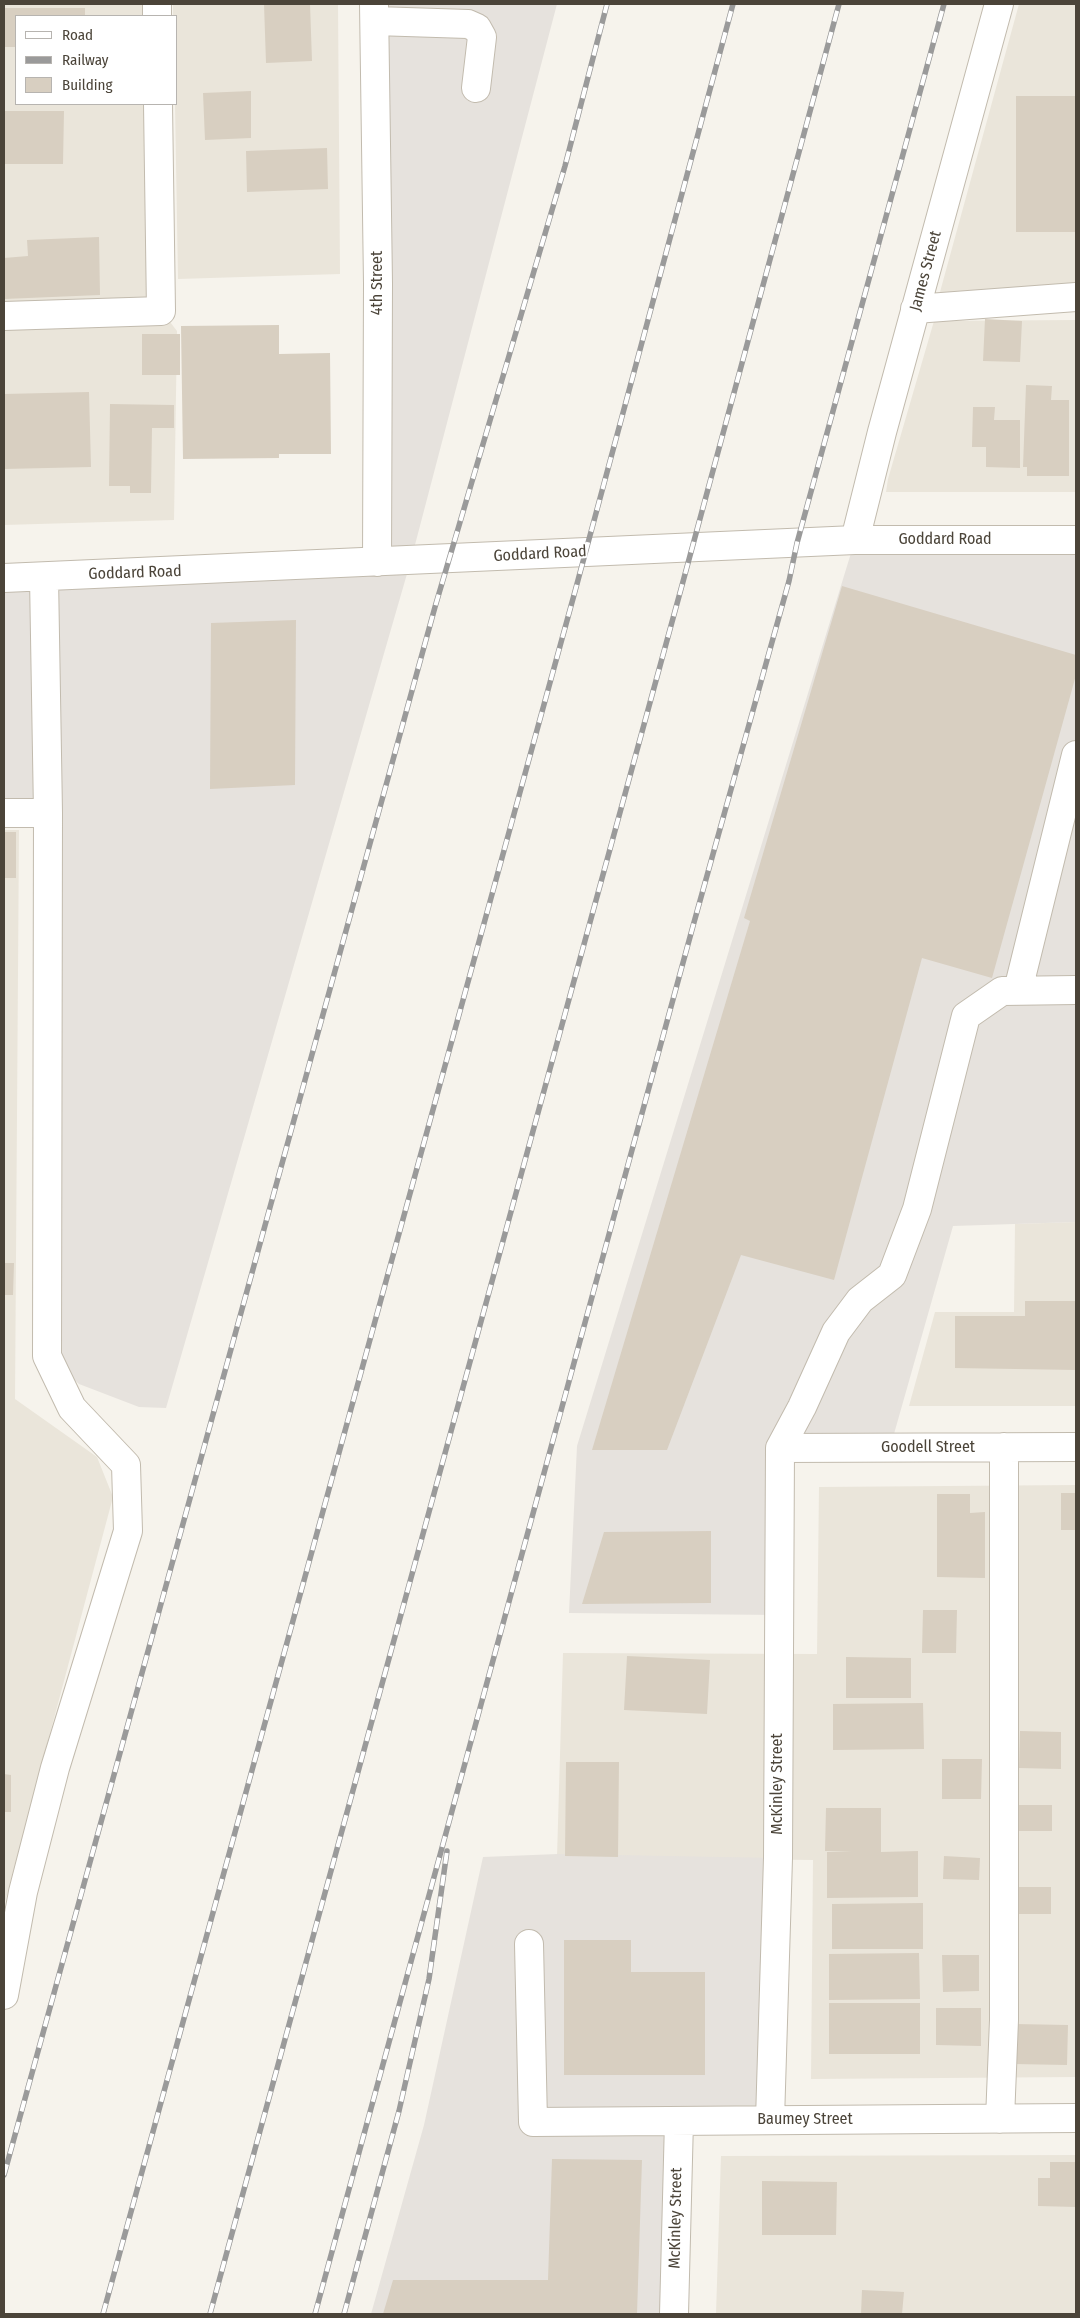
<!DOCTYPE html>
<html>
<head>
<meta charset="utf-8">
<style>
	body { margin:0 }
	#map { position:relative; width:1080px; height:2318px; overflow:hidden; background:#f6f3ec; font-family:"Fira Sans Condensed",sans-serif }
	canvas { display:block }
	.frame { position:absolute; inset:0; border:5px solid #4b4439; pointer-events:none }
	.legend { position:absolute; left:15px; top:15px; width:162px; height:90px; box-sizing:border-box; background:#fff; border:1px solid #b7b4b0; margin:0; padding:6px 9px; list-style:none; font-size:15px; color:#4b4439 }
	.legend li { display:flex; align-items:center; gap:10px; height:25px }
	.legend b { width:25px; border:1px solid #b7b4b0 }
</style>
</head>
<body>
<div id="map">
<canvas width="1080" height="2318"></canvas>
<div class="frame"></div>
<ul class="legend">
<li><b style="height:6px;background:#fff"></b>Road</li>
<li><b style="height:6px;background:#9a9a9a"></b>Railway</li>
<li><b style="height:14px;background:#d8cfc1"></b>Building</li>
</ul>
</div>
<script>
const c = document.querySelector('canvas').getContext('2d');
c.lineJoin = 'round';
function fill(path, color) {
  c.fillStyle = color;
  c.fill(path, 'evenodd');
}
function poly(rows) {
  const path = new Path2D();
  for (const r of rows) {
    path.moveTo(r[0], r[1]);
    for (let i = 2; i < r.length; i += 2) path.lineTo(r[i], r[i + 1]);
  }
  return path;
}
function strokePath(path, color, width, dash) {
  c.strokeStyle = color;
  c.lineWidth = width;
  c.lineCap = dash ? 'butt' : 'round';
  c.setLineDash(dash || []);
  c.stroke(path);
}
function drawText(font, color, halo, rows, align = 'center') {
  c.font = font + ' "Fira Sans Condensed",sans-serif';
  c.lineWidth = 4;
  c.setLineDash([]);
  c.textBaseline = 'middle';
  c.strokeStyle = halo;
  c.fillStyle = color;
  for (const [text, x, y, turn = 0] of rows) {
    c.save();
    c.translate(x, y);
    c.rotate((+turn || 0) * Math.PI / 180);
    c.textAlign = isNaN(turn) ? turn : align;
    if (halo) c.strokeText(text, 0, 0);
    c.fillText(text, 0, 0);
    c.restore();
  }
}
fill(poly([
	[4,4,145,4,145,16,16,16,16,104,146,104,146,291,177,331,174,520,4,525],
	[173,4,338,4,340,274,178,279,175,104,176,16,173,16],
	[1019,4,1076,4,1076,292,940,292],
	[1076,320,1076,492,886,492,888,479,934,321],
	[4,830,19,830,15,1399,97,1457,113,1497,4,1906],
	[1076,1222,1076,1406,909,1406,935,1312,1014,1312,1015,1224],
	[1076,1485,1076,2077,811,2079,813,1860,557,1857,563,1653,817,1654,819,1487],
	[1076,2155,1076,2314,716,2314,721,2156]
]), '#eae5da');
fill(poly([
	[374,4,557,4,411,560,166,1408,139,1407,79,1384,47,1356,48,814,4,813,4,578,377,562],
	[855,540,1076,540,1076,1222,953,1226,890,1448,780,1448,779,1615,569,1613,577,1446],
	[558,1854,778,1858,770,2120,679,2122,674,2314,371,2314,424,2125,483,1857]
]), '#e6e2dd');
fill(poly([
	[264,4,310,4,312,61,266,63],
	[4,8,85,8,85,16,16,16,16,47,4,47],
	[251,91,251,138,205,140,203,93],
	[1016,96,1076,96,1076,232,1016,232],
	[4,111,64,111,63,164,4,164],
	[327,148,328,189,247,192,246,151],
	[99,237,100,295,4,299,4,258,28,256,27,240],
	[985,319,1022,321,1020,362,983,361],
	[279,325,279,354,330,353,331,454,279,454,279,458,183,459,181,326],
	[142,334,180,334,180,375,142,375],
	[1026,385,1052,386,1051,400,1069,400,1069,476,1027,476,1027,467,1023,467],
	[89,392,91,467,4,469,4,394],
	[110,404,174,405,174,428,152,428,151,493,130,493,130,486,109,486],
	[973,407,995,407,994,420,1020,420,1020,468,986,467,986,447,972,447],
	[842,586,1076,655,1076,675,992,978,922,958,834,1280,741,1255,667,1450,592,1450,750,921,744,918],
	[296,620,295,785,210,789,211,623],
	[4,832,16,832,16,878,4,878],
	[4,1263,14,1263,13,1295,4,1295],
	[1025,1301,1076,1301,1076,1370,955,1368,955,1316,1025,1316],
	[1061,1493,1076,1493,1076,1530,1061,1530],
	[937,1494,970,1494,970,1513,985,1512,985,1578,937,1577],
	[711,1531,711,1603,582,1604,604,1532],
	[923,1610,957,1610,956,1653,922,1653],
	[627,1656,710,1660,707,1714,624,1710],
	[846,1657,911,1658,911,1698,846,1698],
	[923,1703,924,1749,833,1750,833,1704],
	[1020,1731,1061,1732,1061,1769,1019,1768],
	[942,1759,982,1759,981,1799,942,1799],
	[566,1762,619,1762,618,1857,565,1856],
	[4,1774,11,1775,11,1812,4,1812],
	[1018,1805,1052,1805,1052,1831,1018,1831],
	[826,1808,881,1808,881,1852,918,1851,918,1897,827,1898,827,1852,852,1851,825,1851],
	[944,1856,980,1858,979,1880,943,1879],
	[1017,1887,1051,1887,1051,1914,1017,1914],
	[923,1903,923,1949,832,1949,832,1904],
	[564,1940,631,1940,631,1972,705,1972,705,2075,564,2075],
	[919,1953,920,1999,829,2000,829,1954],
	[942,1955,979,1955,979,1991,943,1992],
	[829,2003,920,2003,920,2054,829,2054],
	[936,2008,981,2008,981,2046,936,2045],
	[1014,2024,1068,2025,1067,2065,1013,2064],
	[552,2159,642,2160,637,2314,383,2314,393,2280,548,2280],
	[1050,2162,1076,2162,1076,2207,1038,2206,1038,2178,1050,2178],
	[762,2181,837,2182,836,2235,762,2235],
	[862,2290,904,2292,902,2314,861,2314]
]), '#d8cfc1');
const minor = poly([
	[157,4,157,16],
	[374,4,378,284,377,562],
	[375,21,468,24,477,28,482,37,476,88],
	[915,309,1076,297],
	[4,316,161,311,158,104],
	[855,540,882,432,999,4],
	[44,577,48,813],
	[4,578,855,540,1076,540],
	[4,813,48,813,47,1356,72,1408,126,1465,128,1531,55,1768,23,1892,4,1995],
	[1018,990,1076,755],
	[780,1448,1076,1447],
	[529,1944,533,2122,1076,2118],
	[1000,2119,1004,2020,1004,1447],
	[770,2120,778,1858,780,1448,802,1407,836,1332,860,1300,892,1275,917,1209,966,1016,1002,991,1076,990],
	[674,2314,679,2121]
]);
strokePath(minor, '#c2bbae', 30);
strokePath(minor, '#fff', 28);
const rail = poly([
	[4,2175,435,607,565,166,607,4],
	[103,2314,574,595,733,4],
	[210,2314,681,589,839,4],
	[315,2314,693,926,789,581,797,543,944,4],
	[344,2314,399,2111,429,1979,447,1851]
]);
strokePath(rail, '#9a9a9a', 5.5);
strokePath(rail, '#fff', 4, [11]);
drawText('16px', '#4b4439', '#fff', [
	["James Street",926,271,-75],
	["4th Street",378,283,-90],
	["Goddard Road",945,540],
	["Goddard Road",540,554,-3],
	["Goddard Road",135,573,-2],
	["Goodell Street",928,1448],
	["McKinley Street",778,1784,-90],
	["Baumey Street",805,2120],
	["McKinley Street",676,2218,-89]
]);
</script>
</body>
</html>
